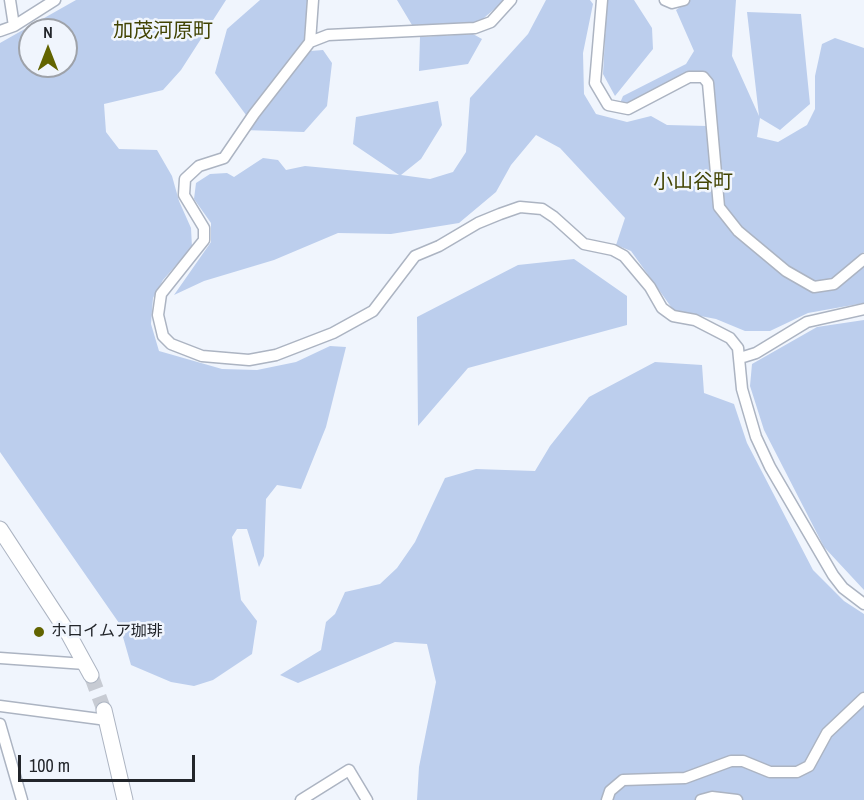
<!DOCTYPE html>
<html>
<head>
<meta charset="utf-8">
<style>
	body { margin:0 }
	#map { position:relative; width:864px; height:800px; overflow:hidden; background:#f0f5fd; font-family:"Archivo Narrow",sans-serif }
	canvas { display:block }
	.north { position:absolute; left:18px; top:18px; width:60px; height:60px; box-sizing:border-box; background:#f0f5fd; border:2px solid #9ea2a9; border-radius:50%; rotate:0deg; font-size:16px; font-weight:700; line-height:24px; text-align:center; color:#22252a }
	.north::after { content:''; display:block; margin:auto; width:21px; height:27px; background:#626400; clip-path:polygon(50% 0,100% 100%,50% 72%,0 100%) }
	.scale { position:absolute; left:18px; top:755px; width:177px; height:27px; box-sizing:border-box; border:3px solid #22252a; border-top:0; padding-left:8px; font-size:18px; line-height:21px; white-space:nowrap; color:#22252a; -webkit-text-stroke:4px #f0f5fd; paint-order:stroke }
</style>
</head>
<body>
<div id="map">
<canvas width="864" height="800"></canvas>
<div class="north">N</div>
<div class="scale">100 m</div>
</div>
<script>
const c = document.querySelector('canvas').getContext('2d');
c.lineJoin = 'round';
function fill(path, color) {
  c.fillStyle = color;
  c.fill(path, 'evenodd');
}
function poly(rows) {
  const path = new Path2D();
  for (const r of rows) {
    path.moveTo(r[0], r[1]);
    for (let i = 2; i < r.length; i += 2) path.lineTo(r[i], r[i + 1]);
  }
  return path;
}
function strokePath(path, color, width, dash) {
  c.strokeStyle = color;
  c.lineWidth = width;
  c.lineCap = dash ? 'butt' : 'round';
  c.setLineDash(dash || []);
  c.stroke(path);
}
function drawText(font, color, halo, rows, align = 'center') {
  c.font = font + ' "Archivo Narrow","Noto Sans JP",sans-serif';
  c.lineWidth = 5;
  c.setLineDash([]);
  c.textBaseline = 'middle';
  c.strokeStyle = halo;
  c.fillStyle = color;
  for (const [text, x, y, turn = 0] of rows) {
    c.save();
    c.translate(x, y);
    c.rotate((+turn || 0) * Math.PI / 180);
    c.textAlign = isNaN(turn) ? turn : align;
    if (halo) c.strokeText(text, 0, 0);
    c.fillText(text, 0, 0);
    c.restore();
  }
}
fill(poly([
	[76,0,226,0,181,70,163,90,104,104,106,132,119,149,157,150,172,176,179,201,191,228,192,247,163,280,153,298,151,324,159,351,222,369,257,370,296,362,330,346,346,347,326,427,301,489,277,485,266,499,264,556,259,567,247,529,237,529,232,537,241,600,257,621,252,654,213,680,194,686,171,682,131,665,119,623,0,452,0,43],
	[30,30,66,30,66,66,30,66],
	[260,0,307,0,306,38,246,115,215,73,227,29],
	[397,0,505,0,478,23,412,25],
	[546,0,590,0,593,4,583,53,584,94,596,114,627,122,651,116,667,125,707,126,717,207,736,233,819,291,834,288,864,263,864,303,808,313,770,331,745,331,716,319,674,311,631,251,616,245,625,218,560,148,536,135,511,165,496,192,459,223,391,234,338,233,274,260,204,281,174,295,211,242,211,223,194,199,196,183,210,174,227,173,234,177,263,158,278,160,286,170,305,166,399,175,353,144,356,117,438,101,442,125,421,159,401,175,430,179,453,172,466,152,470,98,528,34],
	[607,0,634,0,652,28,653,49,615,96,603,74],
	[690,0,736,0,732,56,759,116,747,12,801,14,810,104,780,130,760,118,757,137,778,142,807,125,815,109,815,76,822,44,835,38,864,48,864,252,835,277,823,283,815,282,788,270,740,229,723,206,715,132,717,119,712,82,706,73,698,71,686,74,628,107,620,103,623,96,686,64,694,51,676,10],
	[473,34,482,39,468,64,419,71,420,37],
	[323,50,332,63,327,106,304,132,244,130,310,51],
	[574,259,627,296,627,325,468,368,418,426,417,317,518,265],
	[864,320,864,590,824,547,764,430,750,386,752,364,817,327],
	[655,362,702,365,704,393,734,404,747,443,813,570,844,601,864,614,864,800,417,800,419,767,436,682,427,644,395,642,298,683,280,675,321,650,326,622,335,614,345,592,380,584,397,568,415,542,445,478,476,469,535,471,550,446,589,397]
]), '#bcceed');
strokePath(poly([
	[91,675,104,710]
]), '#c7cbd3', 15, [15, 8]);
const street = poly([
	[10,0,14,26],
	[313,0,310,42,254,114,224,158,199,166,185,179,184,195,204,228,204,240,161,294,158,315,163,336,171,344,202,356,249,360,276,355,333,333,373,311,415,256,439,246,478,223,500,214,520,207,542,209,554,217,584,244,613,250,624,256,650,287,662,308,673,316,695,320,730,338,738,348,742,389,756,437,770,467,833,575,843,588,864,604],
	[602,0,595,83,608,105,628,109,689,77,703,77,708,83,719,207,738,231,786,271,814,287,834,284,864,259],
	[665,0,672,3,684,0],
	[0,31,14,26,55,0],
	[310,42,328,35,475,28,491,22,511,0],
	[740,358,756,353,807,322,864,309],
	[0,658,85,664],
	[0,706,107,720],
	[0,724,22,800],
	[301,800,349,770,367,800],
	[607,800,610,791,623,780,685,778,731,761,743,761,770,772,797,772,809,766,827,733,864,698],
	[701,800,712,797,737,800]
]);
const secondary = poly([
	[0,529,68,633,91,675],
	[104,710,125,800]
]);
strokePath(street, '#acb4c2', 13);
strokePath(secondary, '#acb4c2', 17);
strokePath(street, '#fff', 10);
strokePath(secondary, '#fff', 15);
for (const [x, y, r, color] of [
	[39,632,6,"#626400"]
]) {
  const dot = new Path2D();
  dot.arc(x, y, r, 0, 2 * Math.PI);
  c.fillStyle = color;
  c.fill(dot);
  strokePath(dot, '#f0f5fd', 2);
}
drawText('16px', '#22252a', '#f0f5fd', [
	["ホロイムア珈琲",51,632]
], 'left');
drawText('20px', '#424403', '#f0f5fd', [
	["加茂河原町",163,32],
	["小山谷町",693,183]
]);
</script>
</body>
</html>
